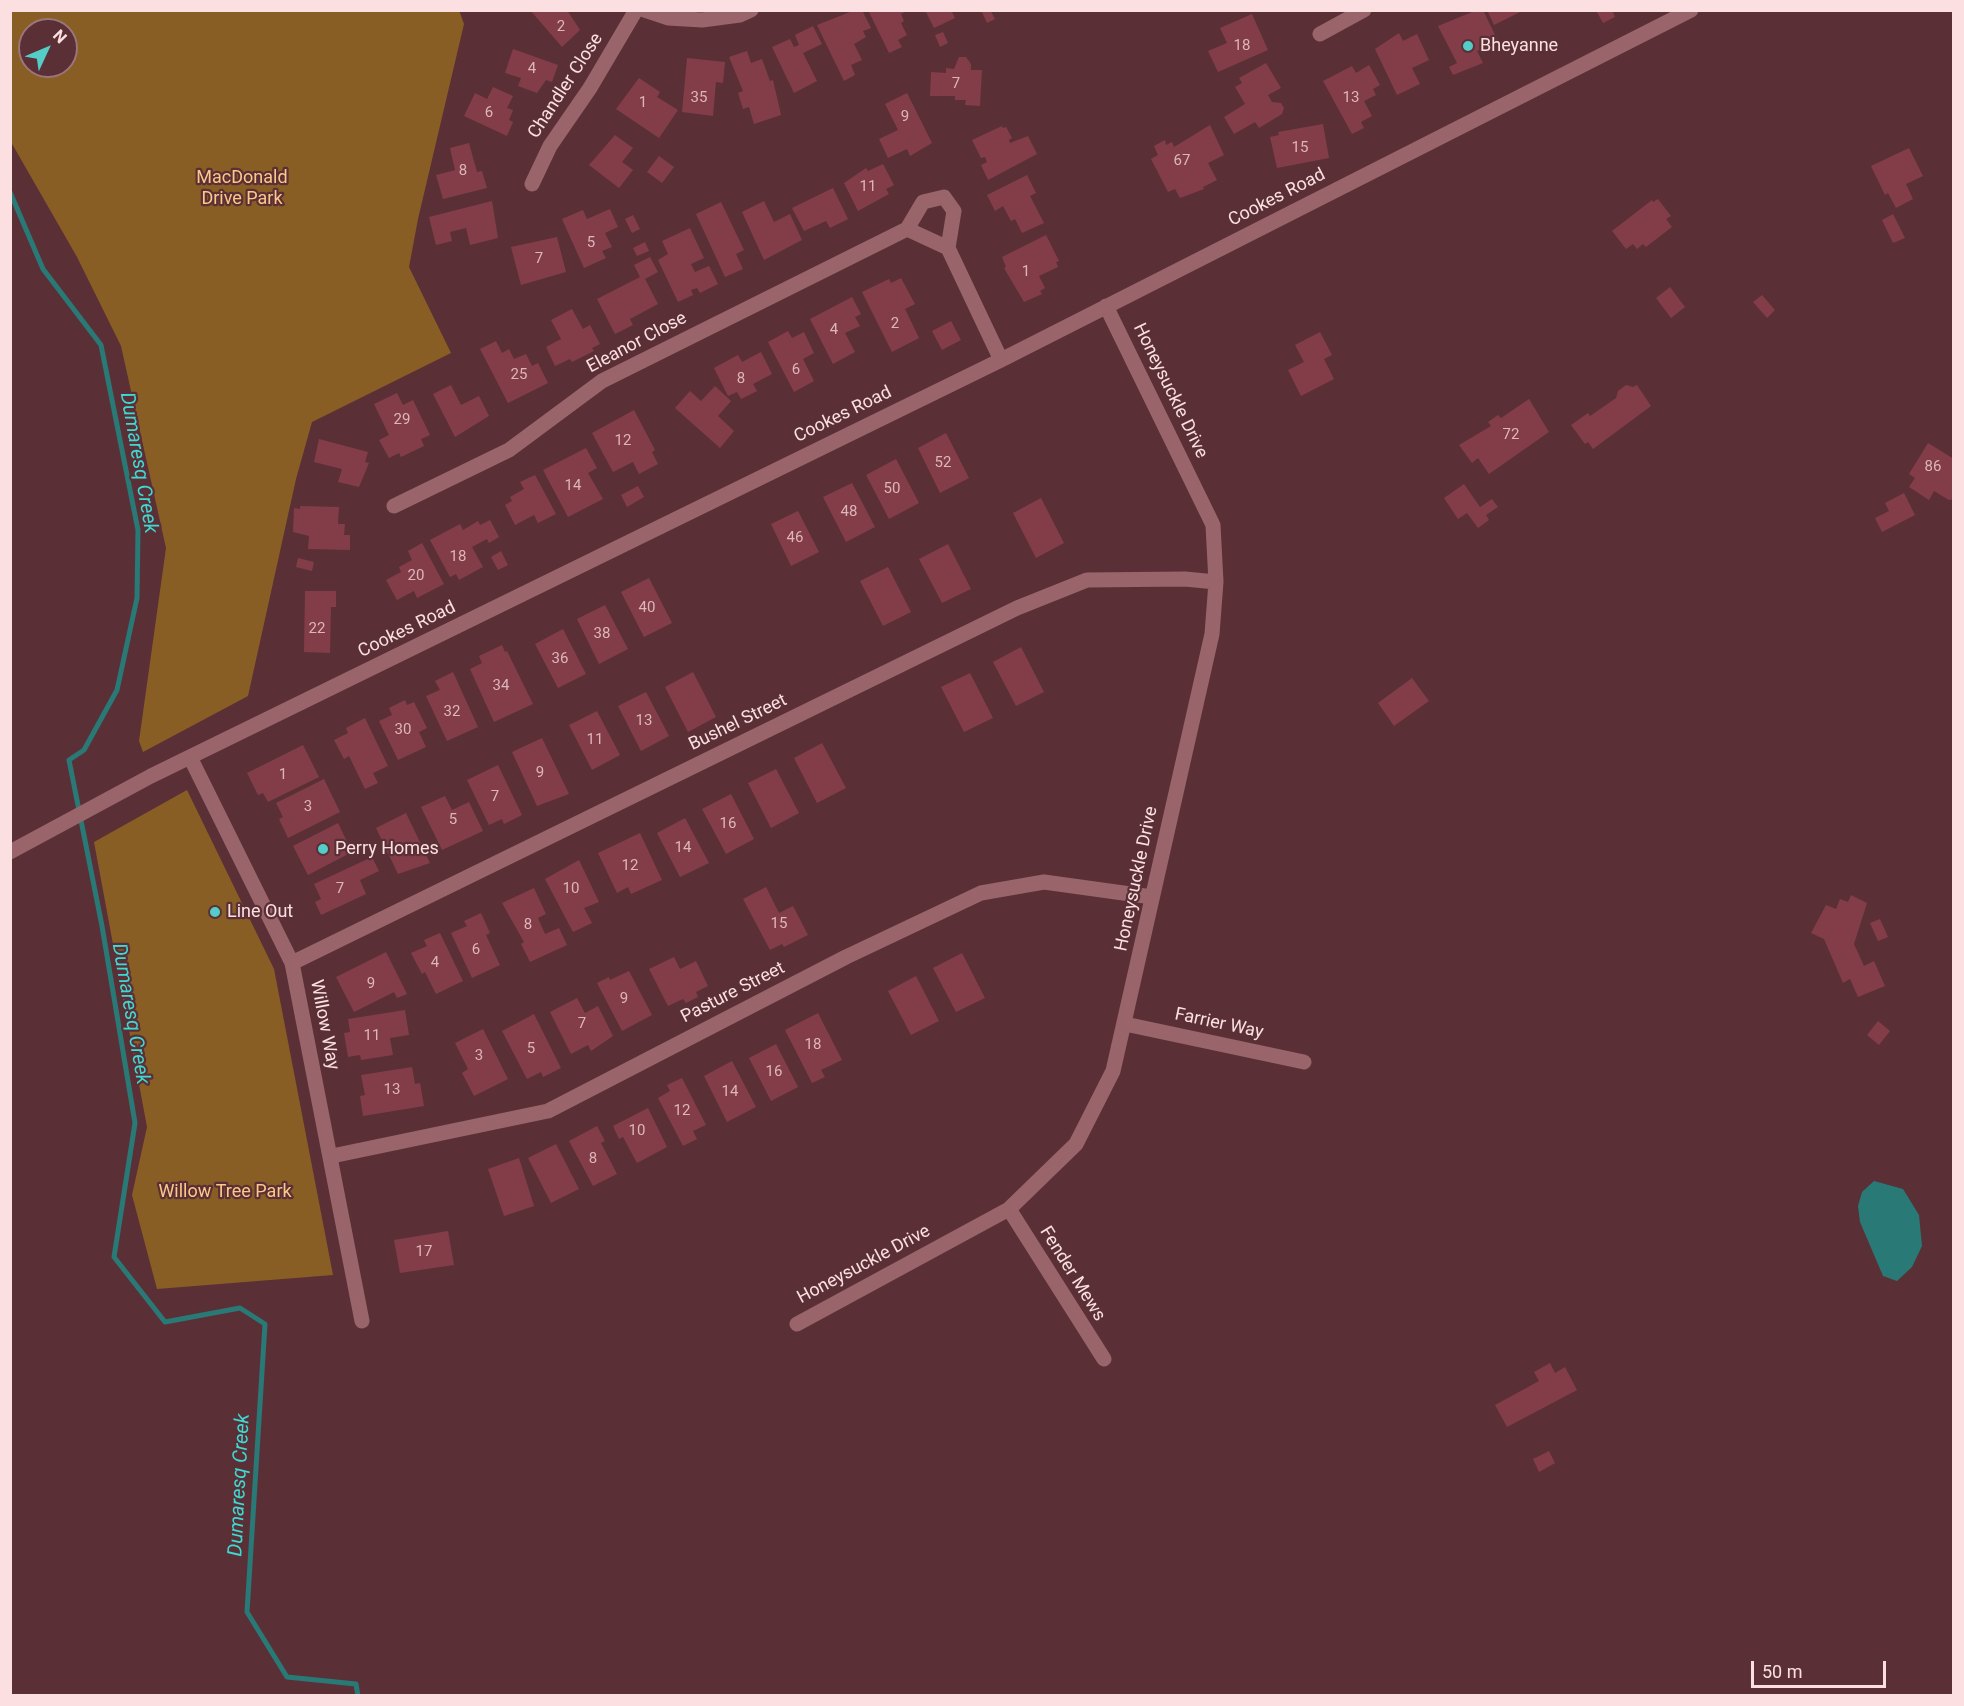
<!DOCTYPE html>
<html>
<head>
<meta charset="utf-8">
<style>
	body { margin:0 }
	#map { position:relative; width:1964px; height:1706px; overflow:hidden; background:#5a3036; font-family:Roboto,sans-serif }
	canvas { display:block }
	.frame { position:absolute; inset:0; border:12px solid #fbdfe1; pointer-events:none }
	.north { position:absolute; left:18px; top:18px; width:60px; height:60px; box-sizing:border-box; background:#5a3036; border:2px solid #9a767a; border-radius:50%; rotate:46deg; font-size:16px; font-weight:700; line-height:24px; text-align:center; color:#fbdfe1 }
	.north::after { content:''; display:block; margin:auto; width:21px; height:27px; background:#54cdc8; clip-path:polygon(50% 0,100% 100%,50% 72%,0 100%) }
	.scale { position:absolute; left:1751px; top:1661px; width:135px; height:27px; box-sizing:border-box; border:3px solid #fbdfe1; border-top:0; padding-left:8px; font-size:18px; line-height:21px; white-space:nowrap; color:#fbdfe1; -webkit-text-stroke:4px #5a3036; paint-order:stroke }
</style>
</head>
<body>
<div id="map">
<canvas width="1964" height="1706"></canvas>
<div class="frame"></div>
<div class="north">N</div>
<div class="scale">50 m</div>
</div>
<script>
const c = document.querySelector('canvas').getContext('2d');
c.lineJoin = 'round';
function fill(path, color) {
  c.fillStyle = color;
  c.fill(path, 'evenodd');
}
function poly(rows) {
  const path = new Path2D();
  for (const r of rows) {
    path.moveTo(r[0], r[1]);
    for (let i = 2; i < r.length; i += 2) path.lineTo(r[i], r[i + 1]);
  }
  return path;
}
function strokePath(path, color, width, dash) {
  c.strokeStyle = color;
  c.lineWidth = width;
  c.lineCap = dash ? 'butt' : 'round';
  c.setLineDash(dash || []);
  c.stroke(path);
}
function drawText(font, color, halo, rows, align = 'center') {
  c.font = font + ' Roboto,sans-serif';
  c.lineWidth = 4.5;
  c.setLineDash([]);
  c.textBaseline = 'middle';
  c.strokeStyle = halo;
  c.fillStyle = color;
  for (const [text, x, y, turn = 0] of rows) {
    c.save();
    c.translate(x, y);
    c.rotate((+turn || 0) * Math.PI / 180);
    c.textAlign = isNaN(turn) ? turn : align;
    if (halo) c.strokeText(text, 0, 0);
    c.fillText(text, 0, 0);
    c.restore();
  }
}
fill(poly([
	[459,10,464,24,418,219,409,267,451,353,312,422,296,479,248,696,143,752,139,741,166,548,121,346,77,257,11,142,11,11],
	[30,30,66,30,66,66,30,66],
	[187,790,274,969,333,1275,157,1289,132,1195,147,1127,94,842]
]), '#895e25');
fill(poly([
	[1874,1181,1903,1189,1919,1215,1922,1246,1912,1267,1897,1281,1883,1276,1860,1222,1858,1206,1862,1192]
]), '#297976');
strokePath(poly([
	[10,192,43,269,101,345,138,530,137,598,117,690,84,750,69,760,102,926,135,1123,114,1257,165,1322,240,1308,265,1324,247,1612,287,1677,356,1684,358,1696]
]), '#297976', 5);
fill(poly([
	[530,10,567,10,580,30,562,47],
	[855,10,862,10,871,28,863,31,866,37,854,44,862,60,851,65,855,75,844,81,817,25],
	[868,10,909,10,901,14,904,21,901,23,907,35,898,40,902,47,889,53],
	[925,10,951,10,955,18,934,28],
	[990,10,995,19,987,23,982,12],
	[1477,10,1483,10,1498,41,1477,51,1483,63,1453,75,1449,67,1457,63,1438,26],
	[1487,10,1524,10,1494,25],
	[1612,10,1615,17,1603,23,1597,12],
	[1252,14,1268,50,1218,72,1208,51,1227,43,1220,28],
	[813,26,822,44,803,53,817,81,794,93,772,47,790,39,794,47,799,45,795,35],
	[943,32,948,43,940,47,935,35],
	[1399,33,1403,41,1417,34,1429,60,1412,68,1420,84,1397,95,1375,49],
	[513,49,558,65,552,82,546,80,537,93,518,86,521,78,505,73],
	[747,51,751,63,762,59,770,81,773,80,781,115,754,124,749,107,743,109,738,93,743,91,729,57],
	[959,57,966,57,971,64,971,70,982,70,980,106,965,105,966,100,955,100,955,96,930,96,931,72,946,73,946,68,954,69],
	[687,58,725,62,723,83,716,82,713,116,682,112],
	[1266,63,1281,88,1268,95,1272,102,1281,103,1284,108,1282,114,1259,128,1255,122,1234,134,1224,117,1245,104,1235,87,1242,83,1239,78],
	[1369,65,1380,85,1373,89,1376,95,1364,101,1372,116,1361,122,1364,128,1352,134,1323,81,1352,66,1356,73],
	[639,78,660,92,657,97,678,110,659,138,616,109],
	[493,87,513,96,507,108,513,110,509,120,513,122,507,136,464,116,475,93,487,99],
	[907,93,932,143,910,156,907,149,888,158,879,139,898,130,885,104],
	[1323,124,1329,158,1277,168,1270,137,1279,135,1278,132],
	[1210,125,1224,155,1208,163,1217,180,1203,187,1204,189,1180,198,1175,189,1168,192,1151,159,1158,155,1154,146,1165,140,1166,145,1172,142,1174,147],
	[1002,126,1003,128,1006,127,1012,138,1009,140,1010,143,1028,136,1037,154,988,180,981,165,987,162,985,157,981,158,972,140],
	[615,135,633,148,622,162,633,170,619,188,589,165],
	[469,143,477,172,482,171,487,188,443,199,436,175,455,170,450,148],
	[1909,148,1923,176,1906,184,1913,199,1896,208,1888,193,1885,195,1871,166],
	[659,156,674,167,662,183,647,172],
	[883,164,894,185,886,189,889,194,858,211,844,183,866,168,868,171],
	[1027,175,1036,193,1030,196,1044,223,1022,233,1015,219,1011,221,1003,206,995,211,987,195],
	[833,188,848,219,830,228,826,221,804,231,792,208],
	[1658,199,1671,216,1666,219,1672,227,1646,247,1643,244,1637,249,1633,244,1626,249,1612,231,1652,200,1653,202],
	[492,201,498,238,470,245,466,228,450,232,452,241,436,245,429,217],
	[764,201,774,222,790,214,802,240,764,260,742,212],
	[721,202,744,250,736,254,743,269,725,277,696,214],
	[610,209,618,227,605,233,612,247,602,251,606,258,584,268,562,219,583,210,587,219],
	[1893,214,1905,238,1893,243,1882,220],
	[633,215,640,229,632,233,625,219],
	[690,228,704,258,691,264,695,272,709,266,718,284,700,293,697,288,691,290,693,295,678,302,658,260,668,254,662,241],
	[1046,235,1059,261,1056,262,1058,267,1039,276,1045,288,1040,291,1042,294,1024,302,1004,268,1006,267,1002,257],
	[557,237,566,272,521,285,511,247],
	[645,242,649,251,637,256,633,248],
	[650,257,658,272,645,279,658,304,630,319,633,325,615,334,597,299,640,277,634,265],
	[901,278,915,304,905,309,919,338,892,352,862,292,889,279,891,283],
	[1670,287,1685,307,1671,318,1656,298],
	[1762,295,1775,310,1767,318,1753,302],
	[852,297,861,314,855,317,860,326,845,333,855,352,833,364,810,319],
	[572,309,583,329,590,325,600,344,592,348,594,351,572,362,570,359,555,366,546,347,561,339,551,320],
	[951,321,961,340,942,350,932,331],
	[788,331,792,338,804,332,814,353,803,359,814,381,794,392,768,342],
	[1320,332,1332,355,1324,359,1334,379,1301,396,1288,370,1304,362,1295,345],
	[496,341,502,353,509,349,514,359,526,354,532,366,538,363,548,383,508,403,480,349],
	[761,352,772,374,753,384,757,391,741,399,737,392,728,396,714,368,738,355,742,362],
	[451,385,461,405,479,396,489,416,455,437,433,394],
	[1626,385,1633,387,1637,385,1651,406,1593,449,1588,442,1585,444,1571,425,1588,413,1590,416,1616,398,1618,391],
	[715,386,731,401,718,416,734,431,720,448,675,408,690,391,701,401],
	[397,393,403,405,413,400,430,435,421,439,424,446,401,457,399,453,389,458,379,440,389,435,374,404],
	[1529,399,1549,432,1489,474,1478,458,1472,463,1459,445,1491,426,1488,422,1498,415,1501,418],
	[634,410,655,450,652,452,658,464,639,474,633,462,613,472,592,433],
	[946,433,969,478,940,493,918,448],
	[319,439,368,452,365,462,369,463,359,487,338,482,342,469,314,462],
	[1928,443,1954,459,1954,499,1949,500,1934,491,1929,500,1909,487,1915,478,1909,474],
	[586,448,597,468,588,473,603,499,568,517,543,470],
	[896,459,919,503,889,519,866,475],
	[535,475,556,514,538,523,534,515,515,525,505,505,512,501,510,497,524,489,520,482],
	[852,483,875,527,846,542,823,497],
	[1464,484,1480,507,1492,499,1498,507,1486,515,1489,520,1478,528,1467,513,1458,519,1444,498],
	[638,486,644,497,627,507,621,495],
	[1904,493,1915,515,1882,532,1875,518,1889,511,1885,503],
	[1041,498,1064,543,1036,558,1013,513],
	[300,506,339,507,338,524,345,524,344,535,350,535,350,550,308,549,309,536,293,532,294,508,300,509],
	[798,511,819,552,791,566,771,524],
	[490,520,499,537,489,543,487,539,472,547,483,567,459,580,456,574,450,577,430,540,460,524,463,530,478,521,480,525],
	[422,543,444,584,417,598,414,591,397,600,386,580,401,572,399,567,412,560,408,551],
	[948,544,971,589,942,603,919,559],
	[501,551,508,565,498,570,491,557],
	[298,558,314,562,312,571,296,567],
	[888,567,911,612,883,626,860,581],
	[649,578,672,623,644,637,621,592],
	[305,591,336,591,336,607,331,607,330,653,304,652],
	[605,605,628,649,599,664,577,619],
	[563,629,586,674,558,688,535,644],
	[502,645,505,652,507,651,533,704,494,722,470,669,482,663,479,656],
	[1021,647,1044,692,1016,706,993,662],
	[453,672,478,727,447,741,426,696,440,690,435,681],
	[693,672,716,717,688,732,665,687],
	[970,673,993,718,964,732,941,687],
	[1412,678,1429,701,1394,726,1378,703],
	[646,692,669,736,641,751,618,706],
	[405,700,407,705,414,702,427,728,419,732,426,747,398,760,379,721,392,715,389,708],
	[597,711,620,755,592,770,569,725],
	[365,718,388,766,373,773,378,783,365,789,349,756,344,759,334,740,348,733,346,728],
	[542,738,569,794,537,806,512,752],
	[822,743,846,788,817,803,794,758],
	[303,745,319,777,268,802,263,793,258,795,247,773],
	[498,765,522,815,504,824,502,819,489,825,467,780],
	[776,769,799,813,771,828,748,783],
	[324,779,340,812,288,838,279,819,283,817,276,803],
	[731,794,754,839,726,854,702,809],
	[445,796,452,810,469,802,483,831,442,850,421,807],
	[406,813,430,863,398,874,376,828],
	[685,818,709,863,680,877,657,833],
	[338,823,352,852,308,875,293,846],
	[640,833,662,880,631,894,628,887,617,893,598,853],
	[372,857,379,871,360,880,366,894,321,915,315,902,321,899,314,884],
	[579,860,599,902,584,908,592,923,573,932,545,879],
	[766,887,779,913,793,906,808,935,784,947,782,944,770,950,743,899],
	[534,888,546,914,538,918,545,934,559,928,567,945,530,962,521,944,524,942,502,903],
	[1851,895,1867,903,1854,944,1864,966,1874,961,1885,986,1858,997,1850,979,1843,983,1824,939,1811,933,1826,905,1836,909,1840,899,1848,902],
	[481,913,490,933,486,935,500,965,472,978,451,933,467,926,464,921],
	[1880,919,1888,937,1878,941,1870,923],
	[440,933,463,981,436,994,425,972,422,974,411,953,427,946,424,940],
	[386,952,407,994,397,998,394,992,354,1012,336,977],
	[962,953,985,998,956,1012,933,968],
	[674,957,680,969,696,961,708,986,696,992,698,997,686,1003,683,999,668,1006,649,969],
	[629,971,652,1015,622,1031,597,983,609,977,610,980],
	[916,976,939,1021,911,1035,888,991],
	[577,998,585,1013,598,1006,613,1036,591,1051,588,1045,571,1054,550,1012],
	[405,1010,409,1035,390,1038,393,1055,361,1060,360,1055,348,1057,344,1033,350,1032,348,1019],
	[818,1013,842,1060,821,1070,825,1077,812,1083,785,1030],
	[534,1014,561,1068,543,1077,541,1072,527,1079,502,1031],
	[1878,1021,1890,1031,1879,1045,1867,1035],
	[483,1029,508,1079,474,1096,462,1073,468,1069,455,1043],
	[776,1044,798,1087,771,1101,749,1058],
	[732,1061,756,1107,727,1122,704,1076],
	[412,1067,415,1084,420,1083,424,1106,363,1116,360,1096,365,1095,361,1075],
	[682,1078,706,1125,693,1131,697,1139,683,1146,658,1098,670,1091,667,1085],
	[648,1108,667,1147,637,1163,623,1137,619,1139,613,1126],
	[597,1126,605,1141,601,1143,617,1174,593,1186,569,1141],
	[556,1144,579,1189,551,1203,528,1158],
	[519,1158,534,1206,504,1216,488,1169],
	[448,1231,454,1265,400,1273,394,1240],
	[1550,1363,1555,1373,1565,1367,1577,1390,1507,1427,1495,1405,1539,1381,1534,1372],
	[1549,1451,1555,1463,1539,1472,1533,1459]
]), '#833d49');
strokePath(poly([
	[644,10,668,18,702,20,740,15,751,10],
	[1320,34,1364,10],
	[532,184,550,146,590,88,636,10],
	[907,229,948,248],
	[394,506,509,450,602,381,907,229,923,202,944,197,954,211,948,248,1001,360],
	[190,757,292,963,362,1321],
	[10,852,151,776,1001,360,1691,10],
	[292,963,1017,608,1087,580,1185,579,1216,582],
	[1125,1024,1304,1062],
	[332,1156,548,1111,846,957,981,893,1044,882,1152,897],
	[1009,1209,1104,1359],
	[797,1324,1009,1209,1076,1144,1113,1071,1212,634,1216,582,1213,525,1106,306]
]), '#9a646b', 15);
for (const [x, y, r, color] of [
	[1468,46,6,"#54cdc8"],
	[323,849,6,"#54cdc8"],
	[215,912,6,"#54cdc8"]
]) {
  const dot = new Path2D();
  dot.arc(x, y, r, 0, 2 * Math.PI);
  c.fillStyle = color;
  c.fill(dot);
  strokePath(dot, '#5a3036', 2);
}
drawText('15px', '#ddb6bb', null, [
	["2",561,27],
	["18",1242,46],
	["4",532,69],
	["7",956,84],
	["35",699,98],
	["13",1351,98],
	["1",643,103],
	["6",489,113],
	["9",905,117],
	["15",1300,148],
	["67",1182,161],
	["8",463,171],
	["11",868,187],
	["5",591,243],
	["7",539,259],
	["1",1026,272],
	["2",895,324],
	["4",834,330],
	["6",796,370],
	["25",519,375],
	["8",741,379],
	["29",402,420],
	["72",1511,435],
	["12",623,441],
	["52",943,463],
	["86",1933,467],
	["14",573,486],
	["50",892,489],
	["48",849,512],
	["46",795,538],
	["18",458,557],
	["20",416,576],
	["40",647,608],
	["22",317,629],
	["38",602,634],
	["36",560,659],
	["34",501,686],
	["32",452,712],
	["13",644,721],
	["30",403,730],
	["11",595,740],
	["9",540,773],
	["1",283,775],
	["7",495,797],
	["3",308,807],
	["5",453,820],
	["16",728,824],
	["14",683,848],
	["12",630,866],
	["7",340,889],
	["10",571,889],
	["15",779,924],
	["8",528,925],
	["6",476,950],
	["4",435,963],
	["9",371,984],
	["9",624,999],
	["7",582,1024],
	["11",372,1036],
	["18",813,1045],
	["5",531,1049],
	["3",479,1056],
	["16",774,1072],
	["13",392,1090],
	["14",730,1092],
	["12",682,1111],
	["10",637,1131],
	["8",593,1159],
	["17",424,1252]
]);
drawText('18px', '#fbdfe1', '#5a3036', [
	["Bheyanne",1480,46],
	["Perry Homes",335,849],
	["Line Out",227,912]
], 'left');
drawText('18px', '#fbdfe1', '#5a3036', [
	["Chandler Close",566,86,-57],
	["Cookes Road",1277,198,-27],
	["Eleanor Close",637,343,-28],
	["Honeysuckle Drive",1170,391,64],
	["Cookes Road",843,415,-26],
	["Cookes Road",407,630,-26],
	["Bushel Street",738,723,-26],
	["Honeysuckle Drive",1137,879,-78],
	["Pasture Street",733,993,-27],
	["Farrier Way",1219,1024,12],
	["Willow Way",324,1025,79],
	["Honeysuckle Drive",864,1265,-28],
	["Fender Mews",1072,1274,58]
]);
drawText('18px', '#fcc787', '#5a3036', [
	["MacDonald",242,178],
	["Drive Park",242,199],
	["Willow Tree Park",225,1192]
]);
drawText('italic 20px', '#3ddad4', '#5a3036', [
	["Dumaresq Creek",138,463,80],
	["Dumaresq Creek",130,1014,80],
	["Dumaresq Creek",240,1485,-87]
]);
</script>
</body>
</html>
